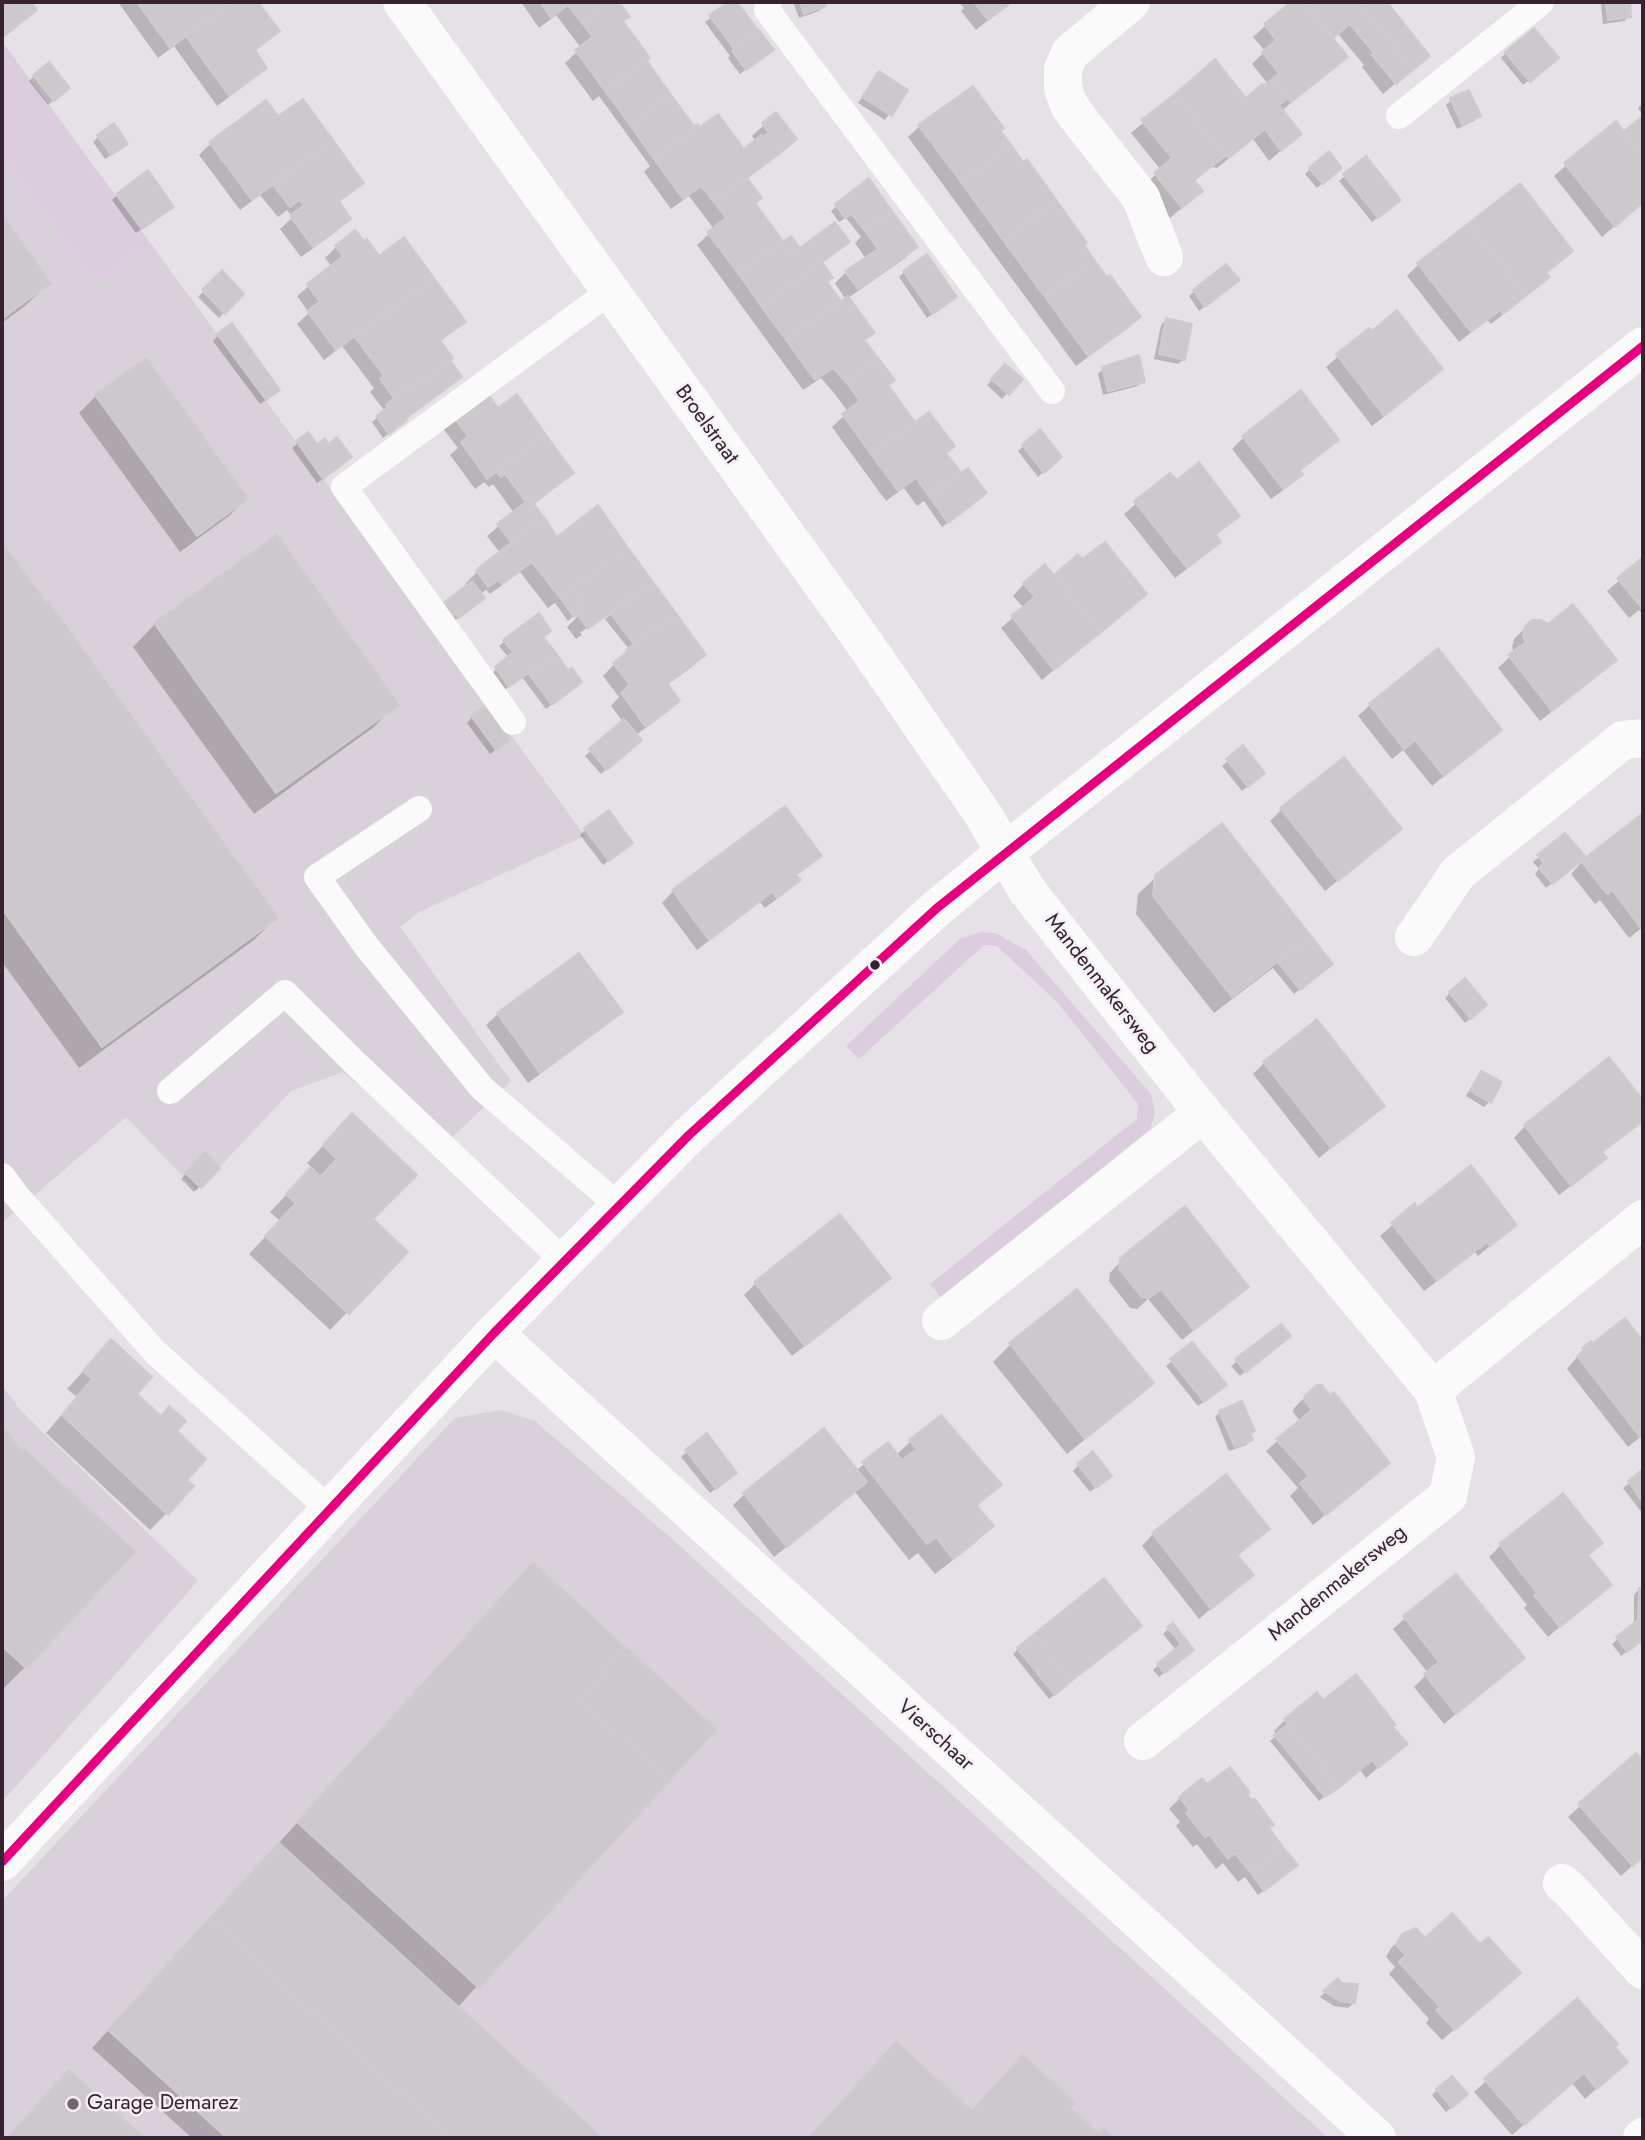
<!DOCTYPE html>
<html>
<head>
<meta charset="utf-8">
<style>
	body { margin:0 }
	#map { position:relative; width:1645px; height:2140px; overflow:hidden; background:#e6e1e6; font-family:Jost,sans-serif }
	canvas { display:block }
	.frame { position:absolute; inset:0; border:4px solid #362230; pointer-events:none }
</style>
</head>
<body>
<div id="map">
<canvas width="1645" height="2140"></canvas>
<div class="frame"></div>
</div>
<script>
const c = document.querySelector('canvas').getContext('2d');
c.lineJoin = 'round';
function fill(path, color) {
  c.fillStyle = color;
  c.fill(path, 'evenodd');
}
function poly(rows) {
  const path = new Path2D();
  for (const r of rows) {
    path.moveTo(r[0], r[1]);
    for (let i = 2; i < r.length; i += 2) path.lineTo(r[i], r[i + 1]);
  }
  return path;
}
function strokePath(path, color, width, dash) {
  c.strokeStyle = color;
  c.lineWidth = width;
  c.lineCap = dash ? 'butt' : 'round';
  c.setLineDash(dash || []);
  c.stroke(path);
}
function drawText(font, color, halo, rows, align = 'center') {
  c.font = font + ' Jost,sans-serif';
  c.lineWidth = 5;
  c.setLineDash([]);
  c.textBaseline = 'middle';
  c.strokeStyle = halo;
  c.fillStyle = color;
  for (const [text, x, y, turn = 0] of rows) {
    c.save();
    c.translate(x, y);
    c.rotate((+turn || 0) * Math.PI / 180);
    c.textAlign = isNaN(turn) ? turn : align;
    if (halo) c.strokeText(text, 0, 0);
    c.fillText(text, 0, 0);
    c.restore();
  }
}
fill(poly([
	[2,159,95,286,151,244,585,836,419,912,400,927,511,1081,438,1151,343,1072,291,1091,197,1191,126,1117,2,1223],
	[2,1385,22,1412,198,1581,2,1802],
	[501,1410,535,1421,671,1538,1328,2138,2,2138,2,1901,455,1418]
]), '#d9d1d9');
fill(poly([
	[2,41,151,244,95,286,2,159],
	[980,932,995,933,1026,950,1151,1094,1155,1113,1150,1129,942,1299,930,1284,1137,1119,1138,1104,1058,1003,997,946,984,945,859,1059,846,1046,960,939]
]), '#dbccde');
fill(poly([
	[118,2,256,2,277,31,254,52,265,67,253,79,217,106,174,46,158,58],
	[521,2,617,2,628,16,622,22,645,61,694,129,743,151,756,141,752,136,764,125,783,150,746,180,754,204,775,247,799,250,847,242,821,264,825,283,841,304,846,300,835,283,846,272,866,259,855,243,861,237,846,218,839,222,831,211,868,181,916,247,905,258,848,298,873,332,864,341,886,386,914,425,945,454,959,472,952,479,979,498,942,527,924,501,917,506,904,488,886,501,832,427,848,412,835,394,821,378,803,390,697,245,714,229,689,196,671,209,644,172,650,166,599,96,593,101,565,63,581,48,556,15,539,28],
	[732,2,735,2,772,50,740,74,728,58,730,56,705,22],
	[793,2,823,2,824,6,819,11,799,18],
	[959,2,1011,2,976,30,961,11,964,8],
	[1292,2,1385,2,1428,55,1383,94,1362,67,1364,65,1338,34,1332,39,1346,57,1335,68,1281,111,1300,134,1269,161,1253,139,1217,168,1212,167,1193,182,1189,202,1170,218,1144,185,1161,170,1131,133,1215,62,1245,100,1268,84,1252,64,1265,51,1253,37],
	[1604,2,1628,2,1630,16,1624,21,1603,24,1601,5],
	[1506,53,1551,63,1523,85,1501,58],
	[879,73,906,91,885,120,858,103],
	[34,76,63,93,48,105,29,81],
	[1468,92,1479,116,1474,121,1457,129,1446,105,1451,100],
	[302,101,362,182,338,203,349,219,337,231,301,257,280,229,293,217,287,210,278,217,260,195,240,210,199,155,211,143,277,119],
	[1643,103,1643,116,1638,108],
	[1643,118,1643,202,1602,237,1554,176,1615,123,1624,133],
	[920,126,998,131,1082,246,1139,317,1128,328,1076,366,908,137],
	[99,136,120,149,105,159,93,142],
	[1366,158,1394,205,1372,222,1339,181],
	[1310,169,1335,173,1317,188,1305,174],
	[1519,185,1545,274,1548,277,1537,288,1491,324,1487,320,1459,342,1407,276,1418,265],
	[117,195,167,212,136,233,112,200],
	[2,219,49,283,26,305,2,323],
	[336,247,378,258,463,322,440,342,448,360,399,425,383,438,372,422,383,413,384,410,370,392,374,388,342,346,324,360,297,324,309,313,297,296,332,267,325,258],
	[1226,266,1232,285,1199,311,1189,296],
	[904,272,950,302,927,318,899,277],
	[221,273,242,294,219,318,198,297],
	[1166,320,1184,359,1178,364,1154,359,1161,325],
	[1369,330,1441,369,1430,380,1372,426,1326,367],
	[218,336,273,395,260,404,213,341],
	[1005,367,1020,379,1002,399,987,385],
	[1103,369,1143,381,1138,386,1103,395,1098,374],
	[96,396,246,499,229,516,180,552,79,413],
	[498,410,572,473,560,484,533,505,556,539,597,508,704,655,693,666,667,685,678,701,667,712,636,735,634,745,601,774,585,756,623,722,611,706,619,697,603,676,629,649,605,619,640,593,640,588,580,633,582,635,576,639,567,627,578,616,576,614,568,621,555,603,548,608,520,572,490,594,486,590,480,594,478,603,453,622,450,618,468,586,466,583,477,572,501,554,487,536,514,513,493,484,489,487,484,482,475,489,450,455,458,448,441,426,453,415],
	[1039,432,1054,462,1038,477,1018,451],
	[308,435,317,446,328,446,345,462,317,483,292,448],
	[1243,438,1337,440,1299,471,1301,474,1289,486,1271,499,1232,449],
	[1170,475,1177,482,1238,516,1215,536,1219,542,1208,553,1175,578,1124,514],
	[2,546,276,918,254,940,79,1068,2,962],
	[1078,557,1144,594,1042,680,1001,628,1024,608,1013,596,1024,584,1045,566,1053,577],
	[1643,560,1643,615,1639,610,1629,618,1607,591],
	[155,624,396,704,374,727,254,814,133,647],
	[1526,627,1614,660,1603,671,1540,721,1498,668,1514,653,1512,647,1514,639],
	[541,638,574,687,546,709,522,677,503,691,491,674,509,658,499,646,505,641],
	[1438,651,1500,730,1432,786,1403,750,1392,759,1358,716,1370,705],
	[472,717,503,745,490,754,467,723],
	[1243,748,1258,778,1242,791,1222,766],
	[784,809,819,855,795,876,798,880,787,891,765,908,760,902,697,950,662,903,673,891],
	[1282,809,1400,829,1325,891,1270,821],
	[1643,815,1643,927,1629,938,1600,900,1595,904,1571,874,1581,863,1580,862,1546,888,1535,874,1539,869,1533,862,1565,835,1586,860],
	[585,830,625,848,603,865,580,835],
	[1156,877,1308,936,1331,964,1294,994,1273,968,1214,1013,1136,914,1138,894],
	[1450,993,1480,1010,1465,1023,1445,998],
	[620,1012,609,1023,528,1083,486,1025,498,1014],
	[1609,1060,1643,1103,1643,1121,1601,1153,1593,1169,1559,1195,1514,1138,1525,1126],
	[1264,1063,1383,1105,1319,1158,1253,1074],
	[1482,1073,1489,1102,1484,1107,1466,1096,1476,1078],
	[335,1133,371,1219,405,1252,330,1330,249,1254,280,1221,270,1212,312,1168,307,1163],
	[205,1155,218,1168,194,1192,181,1179],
	[1414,1206,1417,1211,1515,1225,1478,1256,1475,1252,1424,1291,1380,1236],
	[1121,1261,1247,1287,1182,1340,1148,1299,1137,1309,1130,1308,1109,1281,1110,1273],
	[755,1284,877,1289,792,1356,744,1295],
	[1077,1291,1151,1383,1134,1400,1067,1454,993,1362,1010,1345],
	[1624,1320,1643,1344,1643,1435,1628,1447,1567,1369,1584,1349,1593,1346],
	[1281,1326,1284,1341,1240,1376,1231,1366],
	[111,1341,134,1394,174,1431,184,1480,167,1513,150,1530,46,1433,77,1397,67,1389],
	[1192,1344,1219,1390,1198,1406,1166,1366],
	[1306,1396,1388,1463,1313,1525,1290,1496,1298,1488,1266,1451,1300,1421,1293,1412,1294,1408],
	[1220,1412,1249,1434,1251,1439,1246,1445,1229,1451,1215,1417],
	[2,1429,22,1454,25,1667,3,1689],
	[706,1436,730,1478,710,1493,681,1457],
	[911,1441,999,1485,976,1507,992,1526,975,1543,935,1574,918,1553,909,1560,855,1492,774,1557,733,1505,745,1494,856,1471,887,1444,896,1455],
	[1079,1465,1104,1481,1090,1492,1073,1471],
	[1643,1472,1643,1511,1642,1513,1623,1488],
	[1226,1477,1267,1529,1236,1556,1251,1575,1199,1619,1142,1546,1153,1534],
	[1563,1496,1600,1543,1587,1556,1610,1585,1548,1637,1524,1608,1527,1605,1489,1557,1500,1546],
	[511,1588,713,1730,457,2008,599,2138,192,2138,92,2048],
	[1639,1589,1643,1589,1643,1639,1621,1656,1612,1644,1634,1625,1634,1595],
	[1405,1618,1523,1658,1444,1724,1414,1687,1428,1673,1393,1629],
	[1172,1625,1187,1655,1159,1677,1153,1670,1176,1650,1163,1634],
	[1139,1626,1128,1638,1049,1699,1013,1654,1018,1649],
	[1323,1703,1391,1727,1406,1744,1366,1778,1360,1770,1319,1801,1270,1741,1277,1735,1274,1731,1285,1720],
	[1636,1755,1643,1764,1643,1856,1621,1876,1568,1817],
	[1207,1787,1267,1829,1290,1870,1258,1895,1245,1877,1238,1882,1223,1863,1216,1869,1197,1844,1193,1847,1176,1826,1180,1822,1169,1809,1180,1798],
	[1403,1936,1425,1940,1507,1985,1442,2040,1426,2023,1429,2019,1389,1974,1395,1967,1386,1957,1391,1948],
	[1338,1980,1354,2003,1348,2008,1334,2006,1320,1997],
	[1577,2001,1626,2062,1585,2099,1572,2083,1512,2135,1474,2092],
	[879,2062,971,2112,1067,2108,1099,2136,1104,2131,1112,2138,810,2138],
	[69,2073,142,2138,7,2138],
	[1437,2090,1461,2100,1446,2112,1432,2095]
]), '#0003');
const building = poly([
	[2,2,31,2,37,10,2,38,2,2],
	[137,2,232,2,170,48,137,2],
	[232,2,258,2,280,31,255,50,267,68,229,96,186,36,232,2],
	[540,2,608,2,581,22,568,5,551,18,540,2],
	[608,2,619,2,630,17,623,21,650,58,605,91,575,50,593,37,581,22,608,2],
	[729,2,737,2,759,31,734,49,709,15,729,2],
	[800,2,825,2,826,6,804,14,800,2],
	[974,2,1012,2,988,20,974,2],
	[1291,2,1304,2,1348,57,1291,102,1272,79,1279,73,1262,52,1276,40,1264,24,1291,2],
	[1304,2,1359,2,1413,70,1396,84,1372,55,1374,53,1350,24,1333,38,1304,2],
	[1359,2,1387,2,1430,56,1413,70,1359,2],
	[1606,2,1630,2,1631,17,1608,20,1606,2],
	[1534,28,1559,58,1530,82,1505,52,1534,28],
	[760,31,774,50,746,70,732,51,760,31],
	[1215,59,1246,98,1262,84,1263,86,1272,79,1287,99,1279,105,1302,134,1281,151,1265,129,1230,157,1225,156,1175,94,1215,59],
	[647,61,671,95,630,125,605,91,647,61],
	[49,62,70,88,54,101,33,75,49,62],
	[879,71,908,90,892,116,862,97,879,71],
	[973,86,1004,128,1000,130,1012,146,961,182,918,125,973,86],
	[1469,90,1481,116,1462,125,1450,98,1469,90],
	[1175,94,1225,156,1194,180,1203,191,1182,208,1154,173,1172,158,1141,120,1175,94],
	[671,95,694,126,698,124,700,127,654,159,630,125,671,95],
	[303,99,333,140,252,200,209,142,266,100,278,116,303,99],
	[776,112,797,139,778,155,714,202,701,186,683,199,654,159,718,114,744,149,761,135,762,137,769,133,762,123,776,112],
	[1643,116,1643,155,1624,131,1643,116],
	[1616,121,1643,155,1643,202,1615,227,1564,163,1616,121],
	[114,123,128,144,111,155,97,135,114,123],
	[333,140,364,183,339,201,351,219,313,247,290,216,304,205,299,200,290,207,273,185,333,140],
	[1012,146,1023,162,1027,159,1057,201,1003,240,961,182,1012,146],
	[1329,151,1342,168,1323,184,1309,168,1329,151],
	[1366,156,1401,200,1378,218,1343,174,1366,156],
	[148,170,174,207,142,229,116,194,148,170],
	[747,178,762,198,755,203,783,241,738,273,707,232,726,218,714,202,747,178],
	[869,178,892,211,865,231,852,214,845,218,835,204,869,178],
	[1520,183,1573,251,1546,273,1550,277,1527,295,1469,223,1520,183],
	[1057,201,1087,243,1084,245,1095,261,1045,297,1003,240,1057,201],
	[892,211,918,247,858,289,845,271,878,249,865,231,892,211],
	[2,216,51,283,2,319,2,216],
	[835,222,850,242,761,306,738,273,780,243,789,256,835,222],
	[1469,223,1527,295,1503,314,1500,310,1471,332,1417,263,1469,223],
	[355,230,364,241,367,239,379,256,404,237,434,278,336,350,307,311,320,302,307,284,343,256,335,246,355,230],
	[791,236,800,248,789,256,780,243,791,236],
	[927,254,957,297,933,314,903,271,927,254],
	[1095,261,1107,277,1110,275,1141,317,1088,356,1045,297,1095,261],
	[822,262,833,278,827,282,841,301,786,340,761,306,822,262],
	[1226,264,1240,280,1205,307,1193,290,1226,264],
	[222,270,244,294,225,314,202,290,222,270],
	[434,278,466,322,440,340,453,358,420,383,419,381,394,398,380,379,384,376,354,336,434,278],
	[848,296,875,333,864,340,879,359,846,382,833,368,815,380,786,340,848,296],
	[1397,310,1443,369,1384,416,1336,354,1369,328,1372,331,1397,310],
	[1166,318,1192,324,1185,360,1159,354,1166,318],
	[232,323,280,390,266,400,217,334,232,323],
	[1139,355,1145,382,1108,391,1102,367,1139,355],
	[146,358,248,499,197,536,95,395,146,358],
	[879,359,895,380,888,385,915,422,871,454,842,414,860,401,846,382,879,359],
	[450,360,462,377,405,419,407,420,389,434,376,416,388,407,386,405,394,398,419,381,420,383,450,360],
	[1005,364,1023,379,1009,395,991,379,1005,364],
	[484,388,498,408,517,394,546,435,487,479,461,442,468,436,451,414,484,388],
	[1301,390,1339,440,1300,470,1303,475,1283,489,1242,436,1301,390],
	[929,412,955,446,946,453,961,472,929,496,916,478,898,491,871,454,929,412],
	[1040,429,1062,457,1044,473,1022,445,1040,429],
	[308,432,317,444,325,438,328,444,337,437,352,457,323,479,296,441,308,432],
	[546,435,574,473,533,503,544,517,511,542,497,524,526,502,505,474,501,477,496,472,546,435],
	[1199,462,1240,516,1216,534,1221,542,1187,568,1134,501,1170,473,1177,480,1199,462],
	[968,468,987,493,948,523,929,496,968,468],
	[598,505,628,548,560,598,532,562,502,584,498,580,488,587,476,570,544,517,557,537,598,505],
	[277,535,399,705,276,793,154,623,277,535],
	[1105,542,1147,594,1100,633,1054,575,1078,554,1082,559,1105,542],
	[2,543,46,603,48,602,278,918,102,1047,2,909,2,543],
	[628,548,653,582,588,629,577,614,586,607,572,589,628,548],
	[1643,557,1643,607,1642,608,1617,578,1643,557],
	[1045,564,1100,633,1054,670,1011,616,1035,597,1023,583,1045,564],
	[472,581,485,598,459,618,456,614,448,620,438,607,472,581],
	[653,582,676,613,634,644,610,613,653,582],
	[572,589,586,607,574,617,560,598,572,589],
	[1573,604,1617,660,1552,711,1508,655,1526,642,1523,635,1525,626,1532,620,1541,620,1548,624,1573,604],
	[539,613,551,631,543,637,556,653,509,687,495,667,513,652,503,640,539,613],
	[676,613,706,655,667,683,680,701,646,727,621,693,630,685,613,663,627,652,626,650,676,613],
	[1438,648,1502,730,1444,776,1415,740,1404,749,1369,704,1438,648],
	[556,653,568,670,572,668,582,682,552,705,528,673,556,653],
	[485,706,510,740,496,750,471,716,485,706],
	[624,719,642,740,607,770,589,749,624,719],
	[1243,745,1265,773,1248,787,1226,759,1243,745],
	[1344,757,1402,829,1338,881,1280,808,1344,757],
	[785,806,822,856,796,875,801,880,777,898,772,892,709,940,672,890,785,806],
	[609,810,633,843,609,861,584,828,609,810],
	[1643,813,1643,926,1641,928,1612,890,1607,894,1581,861,1643,813],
	[1222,823,1311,936,1232,997,1153,896,1155,875,1222,823],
	[1565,833,1586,857,1553,884,1539,868,1544,863,1537,855,1565,833],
	[1311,936,1333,964,1300,990,1278,962,1311,936],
	[579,953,623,1012,540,1073,497,1013,579,953],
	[1465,978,1487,1005,1471,1019,1449,992,1465,978],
	[1317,1019,1385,1106,1331,1148,1263,1062,1317,1019],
	[1609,1057,1643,1100,1643,1121,1602,1152,1607,1158,1571,1186,1524,1125,1609,1057],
	[1481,1071,1502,1082,1491,1103,1470,1091,1481,1071],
	[352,1113,417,1175,373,1219,408,1252,349,1314,265,1236,296,1203,286,1194,311,1167,320,1177,337,1159,323,1145,352,1113],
	[205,1152,220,1168,201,1188,185,1173,205,1152],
	[1471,1165,1517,1225,1490,1246,1487,1242,1437,1281,1391,1223,1415,1203,1417,1208,1471,1165],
	[1185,1206,1249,1287,1194,1330,1161,1289,1149,1298,1142,1297,1119,1269,1120,1259,1131,1249,1185,1206],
	[840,1214,891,1278,805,1346,754,1282,840,1214],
	[1077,1289,1154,1383,1085,1439,1009,1343,1077,1289],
	[1625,1318,1643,1341,1643,1434,1640,1437,1577,1356,1584,1350,1582,1348,1591,1341,1593,1343,1625,1318],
	[1281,1324,1291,1336,1246,1372,1235,1359,1281,1324],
	[111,1339,152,1377,137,1394,161,1416,169,1406,186,1421,177,1431,206,1459,187,1480,194,1486,168,1515,62,1415,92,1379,83,1371,111,1339],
	[1192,1342,1227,1385,1204,1402,1170,1359,1192,1342],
	[1317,1385,1322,1385,1330,1395,1334,1392,1390,1463,1326,1515,1300,1483,1309,1476,1276,1439,1312,1410,1304,1400,1305,1395,1317,1385],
	[1242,1401,1255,1431,1250,1433,1253,1440,1235,1447,1219,1411,1242,1401],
	[941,1415,1002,1485,976,1505,994,1526,953,1559,936,1537,927,1544,862,1462,888,1442,902,1460,917,1449,909,1440,941,1415],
	[2,1426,22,1452,24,1449,135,1552,26,1668,2,1646,2,1426],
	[824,1428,867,1482,787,1547,743,1493,824,1428],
	[707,1433,737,1473,716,1489,685,1450,707,1433],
	[1093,1451,1112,1476,1096,1488,1077,1464,1093,1451],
	[1643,1469,1643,1503,1628,1481,1643,1469],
	[1226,1474,1270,1529,1237,1555,1254,1575,1211,1609,1152,1533,1226,1474],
	[1563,1493,1603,1543,1588,1555,1612,1585,1560,1627,1534,1595,1537,1593,1499,1544,1563,1493],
	[533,1563,626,1648,579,1699,669,1781,479,1988,297,1822,533,1563],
	[1456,1574,1525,1658,1456,1714,1424,1674,1439,1662,1403,1616,1456,1574],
	[1104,1578,1142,1626,1071,1681,1034,1634,1104,1578],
	[1639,1588,1643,1588,1643,1640,1627,1652,1616,1637,1638,1620,1639,1588],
	[1173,1623,1194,1650,1165,1673,1157,1664,1181,1644,1167,1627,1173,1623],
	[1034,1634,1071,1681,1055,1695,1017,1648,1034,1634],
	[626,1648,716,1729,669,1781,579,1699,626,1648],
	[1356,1674,1396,1725,1393,1727,1408,1744,1378,1768,1372,1760,1340,1787,1284,1719,1317,1692,1323,1700,1356,1674],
	[1288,1724,1340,1787,1325,1797,1274,1735,1288,1724],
	[1636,1753,1643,1761,1643,1857,1633,1866,1578,1804,1636,1753],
	[1230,1767,1249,1791,1248,1796,1250,1799,1255,1799,1274,1825,1269,1828,1283,1847,1250,1872,1235,1853,1228,1859,1209,1834,1205,1837,1186,1813,1190,1810,1179,1797,1202,1778,1207,1784,1230,1767],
	[279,1843,602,2138,450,2138,210,1918,279,1843],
	[1283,1847,1298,1865,1264,1891,1250,1872,1283,1847],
	[1452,1913,1480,1944,1488,1937,1521,1973,1455,2030,1436,2010,1440,2007,1399,1962,1406,1955,1396,1945,1402,1934,1416,1928,1425,1938,1452,1913],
	[210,1918,450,2138,227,2138,108,2030,210,1918],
	[1338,1978,1342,1983,1358,1984,1355,2003,1340,2001,1323,1991,1338,1978],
	[1577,1998,1618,2044,1615,2047,1628,2062,1597,2089,1584,2073,1524,2125,1484,2079,1577,1998],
	[896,2042,972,2111,1023,2055,1074,2102,1070,2108,1099,2134,1104,2129,1115,2138,809,2138,896,2042],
	[69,2070,144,2138,7,2138,69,2070],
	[1452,2076,1468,2094,1452,2108,1436,2089,1452,2076]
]);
fill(building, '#cdc8cc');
strokePath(building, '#cfcace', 2);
strokePath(poly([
	[769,2,767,10,1052,391],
	[1399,116,1541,2],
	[513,722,344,487,609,292],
	[419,809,317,877,367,947,482,1088,619,1206],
	[170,1091,285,993,353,1061,564,1261],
	[2,1176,16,1195,155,1352,330,1510]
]), '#fbfafb', 26);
strokePath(poly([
	[402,2,858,634,984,816,1026,889,1203,1113,941,1321],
	[1131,2,1070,53,1063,69,1063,88,1069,105,1075,114,1141,198,1164,257],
	[1414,937,1458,873,1623,740,1643,738],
	[1203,1113,1433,1390],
	[494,1333,1377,2138],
	[1143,1741,1448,1496,1456,1457,1433,1390,1643,1219],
	[1562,1883,1570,1890,1643,1970],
	[1642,2138,1643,2137]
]), '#fbfafb', 38);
strokePath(poly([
	[2,1862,494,1333,689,1135,937,908,1005,852,1643,346]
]), '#fbfafb', 38);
strokePath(poly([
	[2,1862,494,1333,689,1135,937,908,1643,346]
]), '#e6007e', 9);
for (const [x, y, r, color] of [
	[875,965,6,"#362230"],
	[73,2104,7,"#746570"]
]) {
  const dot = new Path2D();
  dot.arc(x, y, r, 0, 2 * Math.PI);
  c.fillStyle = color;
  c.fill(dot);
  strokePath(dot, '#f5eff5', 2.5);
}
drawText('21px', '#362230', '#f5eff5', [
	["Broelstraat",706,425,54],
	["Mandenmakersweg",1101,984,52],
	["Mandenmakersweg",1338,1584,-39],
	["Vierschaar",935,1736,42]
]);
drawText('21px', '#362230', '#f5eff5', [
	["Garage Demarez",87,2104]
], 'left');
</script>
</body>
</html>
